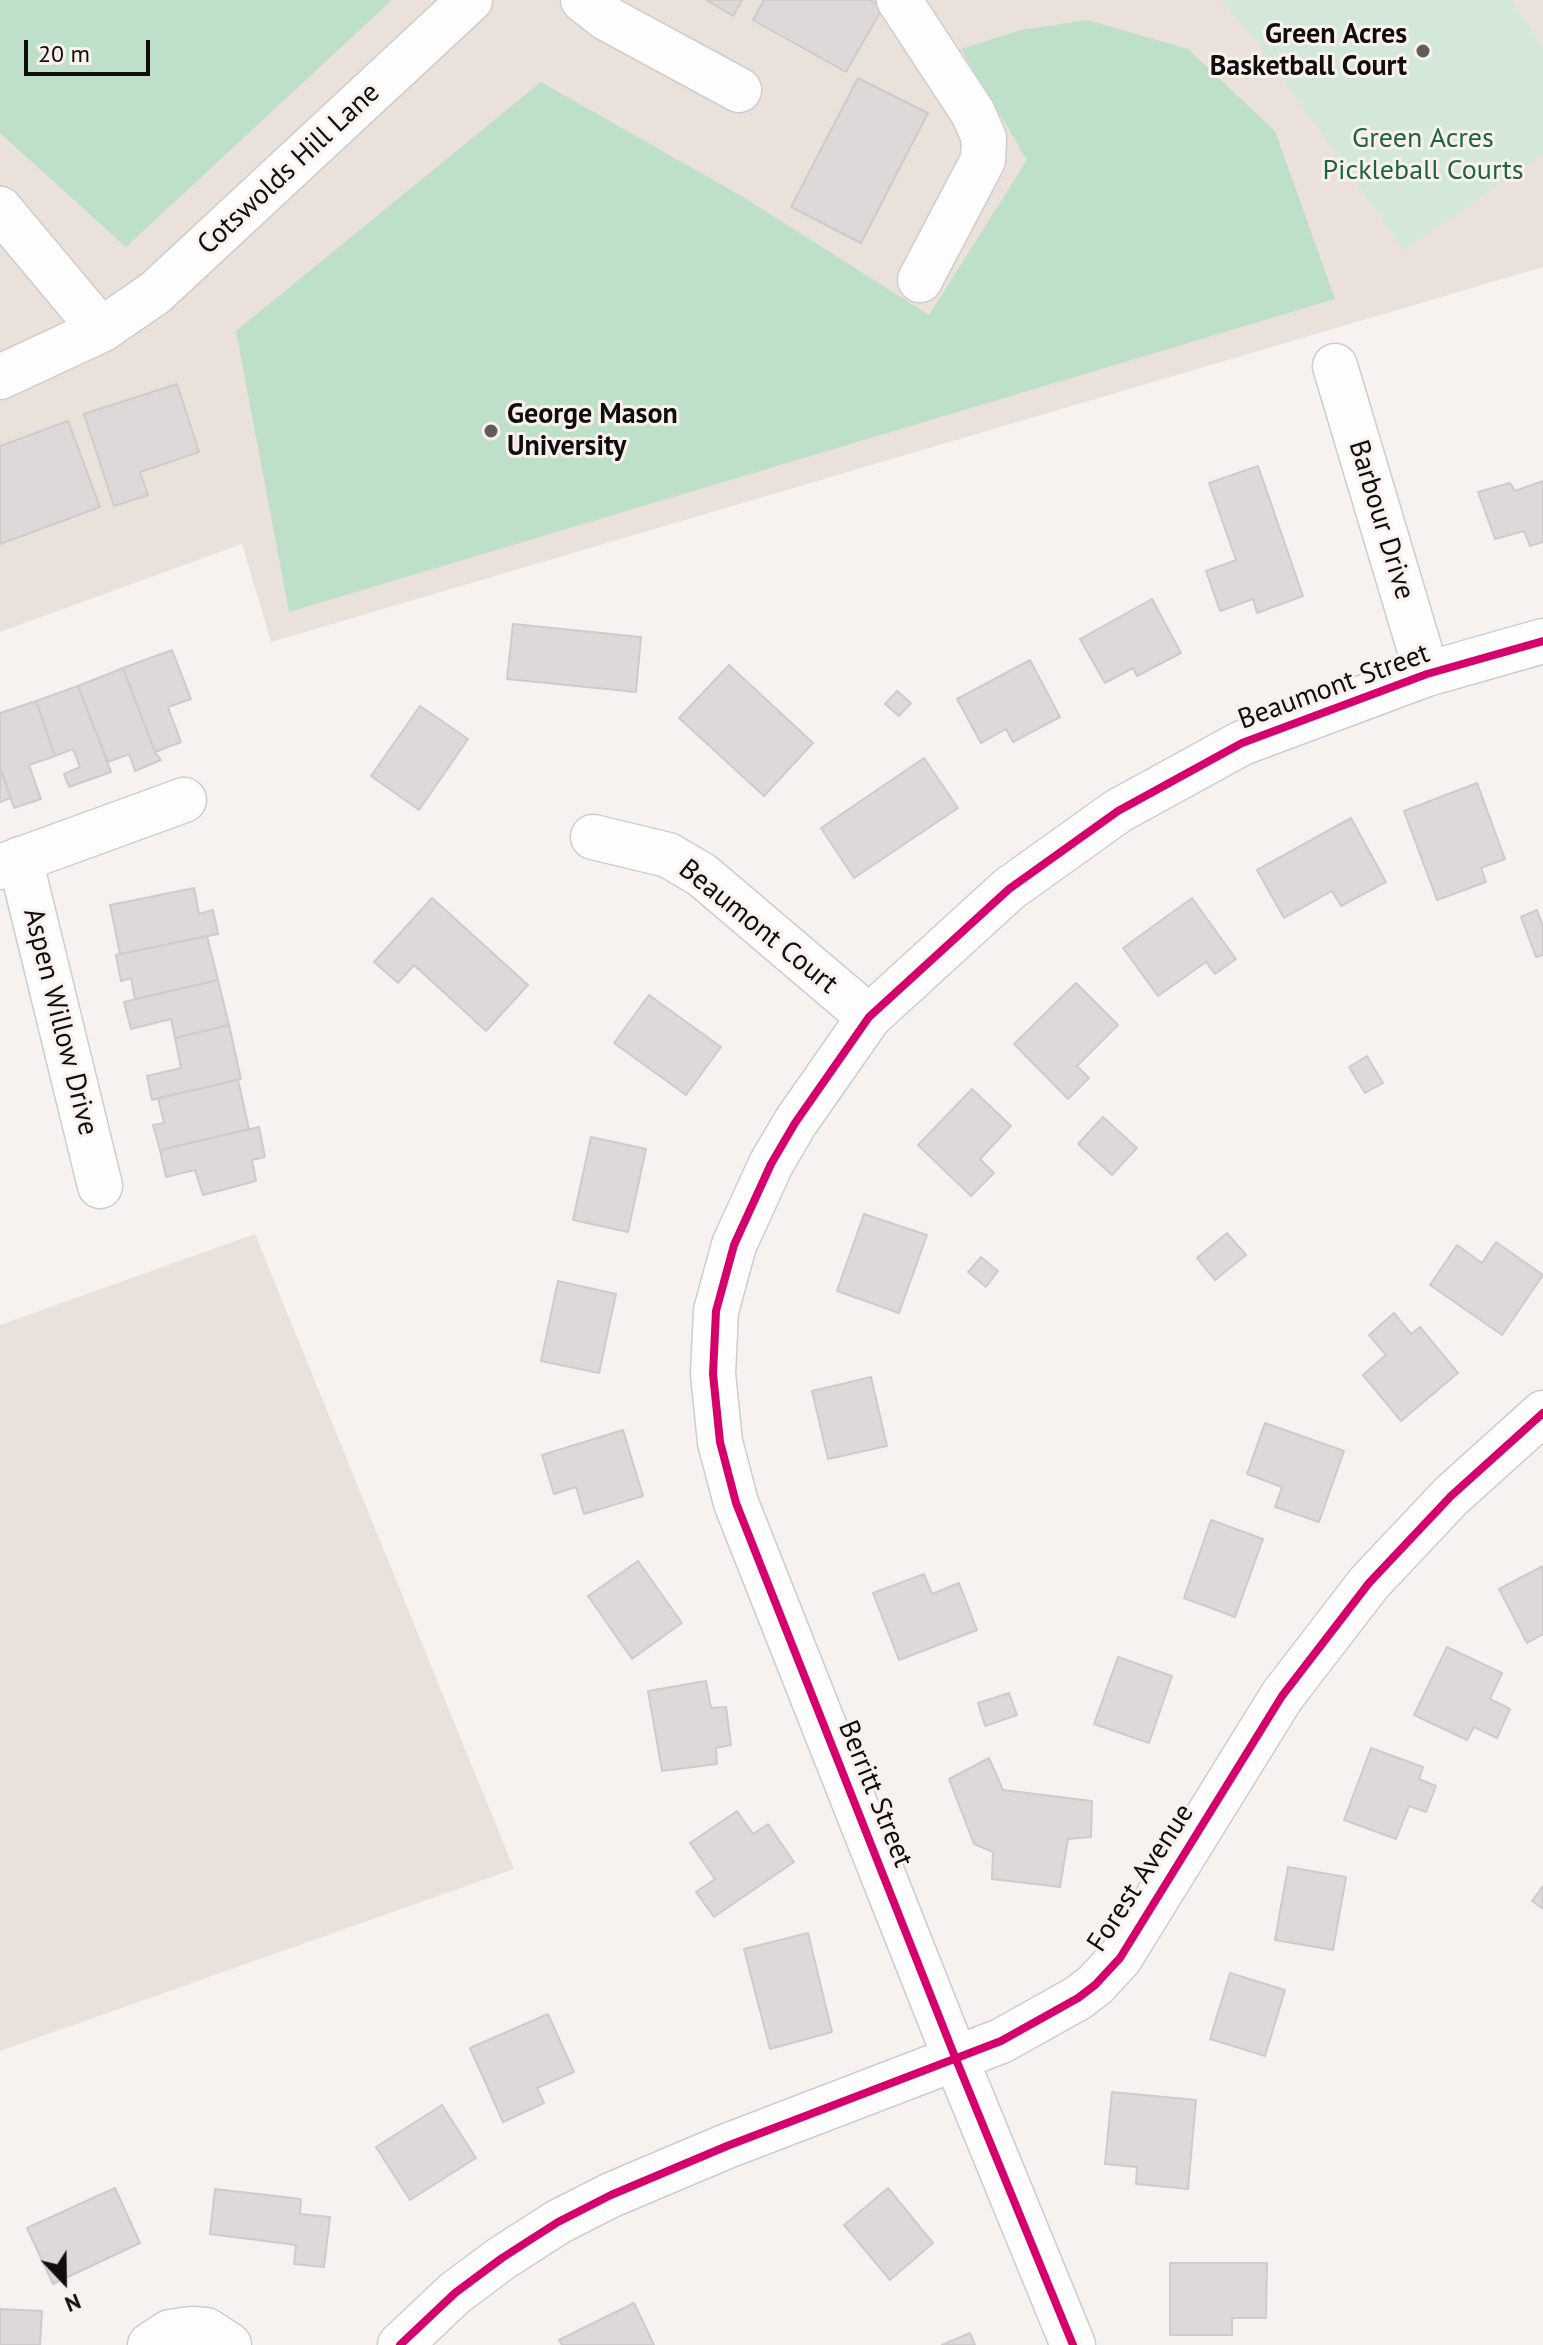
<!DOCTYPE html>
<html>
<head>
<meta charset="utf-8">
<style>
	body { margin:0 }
	#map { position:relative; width:1543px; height:2345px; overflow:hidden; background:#f6f2f0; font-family:"PT Sans",sans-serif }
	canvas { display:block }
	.north { position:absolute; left:24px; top:2241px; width:80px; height:80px; -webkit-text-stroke:6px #f9f1ed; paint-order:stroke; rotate:158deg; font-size:22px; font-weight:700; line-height:32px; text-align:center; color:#100d0c }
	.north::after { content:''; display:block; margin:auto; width:28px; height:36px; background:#100d0c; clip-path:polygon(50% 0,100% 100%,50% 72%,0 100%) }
	.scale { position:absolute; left:24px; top:40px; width:126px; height:36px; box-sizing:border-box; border:4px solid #100d0c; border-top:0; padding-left:10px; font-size:24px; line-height:28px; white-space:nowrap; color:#100d0c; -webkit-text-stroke:6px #f9f1ed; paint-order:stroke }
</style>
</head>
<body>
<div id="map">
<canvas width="1543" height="2345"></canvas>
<div class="north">N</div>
<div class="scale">20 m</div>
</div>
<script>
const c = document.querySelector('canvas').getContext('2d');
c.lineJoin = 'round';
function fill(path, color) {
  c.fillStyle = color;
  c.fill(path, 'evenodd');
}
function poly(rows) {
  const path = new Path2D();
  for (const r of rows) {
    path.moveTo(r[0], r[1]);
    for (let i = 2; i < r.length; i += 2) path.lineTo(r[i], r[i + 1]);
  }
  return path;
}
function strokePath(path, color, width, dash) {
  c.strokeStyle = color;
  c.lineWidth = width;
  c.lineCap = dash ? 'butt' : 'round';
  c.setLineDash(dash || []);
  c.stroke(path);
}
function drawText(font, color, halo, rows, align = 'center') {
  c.font = font + ' "PT Sans",sans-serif';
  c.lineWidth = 6;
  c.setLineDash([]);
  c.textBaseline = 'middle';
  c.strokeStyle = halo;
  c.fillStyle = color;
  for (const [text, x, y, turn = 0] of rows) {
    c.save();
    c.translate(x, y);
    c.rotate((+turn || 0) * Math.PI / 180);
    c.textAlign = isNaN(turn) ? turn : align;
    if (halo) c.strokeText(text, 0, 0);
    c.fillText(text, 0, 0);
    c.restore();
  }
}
fill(poly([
	[0,0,1543,0,1543,267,271,642,242,544,0,632],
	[255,1234,514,1869,0,2051,0,1325]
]), '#ebe1db');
fill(poly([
	[1221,0,1511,0,1543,48,1543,154,1404,250,1256,41]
]), '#d3e8d9');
fill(poly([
	[0,0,392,0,126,247,0,133],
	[1087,20,1188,49,1275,131,1335,299,289,612,236,331,541,82,743,197,929,315,1027,160,961,49,1021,30]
]), '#bedfc8');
const building = poly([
	[706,0,742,0,733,16,706,0],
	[764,0,870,0,883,7,846,72,753,20,764,0],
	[858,78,928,113,861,243,791,207,858,78],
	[177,384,199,452,140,472,148,495,114,506,84,414,177,384],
	[68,421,100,507,0,544,0,446,68,421],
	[1258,466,1303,596,1257,613,1253,599,1220,611,1206,571,1236,560,1209,483,1258,466],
	[1543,481,1543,542,1530,546,1524,531,1495,539,1478,492,1510,483,1515,491,1543,481],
	[1152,599,1181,653,1137,676,1133,668,1105,683,1080,639,1152,599],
	[513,624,641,637,636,692,507,679,513,624],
	[172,650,191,699,168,707,181,742,155,752,123,668,172,650],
	[1030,660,1060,717,1013,742,1006,729,981,743,957,699,1030,660],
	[729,665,813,743,764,796,679,718,729,665],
	[123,668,155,752,161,760,135,771,129,754,108,762,78,686,123,668],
	[78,686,111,772,69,787,64,774,80,767,73,749,55,756,36,701,78,686],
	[897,691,911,703,899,716,885,704,897,691],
	[36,701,55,756,29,765,41,799,14,808,0,767,0,713,36,701],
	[420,706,468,739,419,810,371,776,420,706],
	[924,758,958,808,854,878,821,828,924,758],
	[0,767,11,798,0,802,0,767],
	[1477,783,1505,859,1481,868,1486,882,1437,900,1404,811,1477,783],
	[1351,818,1386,882,1341,906,1332,891,1284,918,1257,870,1351,818],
	[194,888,199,914,213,910,218,934,120,954,110,905,194,888],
	[432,898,528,985,486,1031,414,965,398,983,374,962,432,898],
	[1192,898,1236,959,1215,974,1206,962,1158,996,1123,948,1192,898],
	[1537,910,1543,926,1543,955,1536,957,1521,917,1537,910],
	[207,936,218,980,135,999,131,978,121,981,116,955,207,936],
	[218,980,229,1025,175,1038,171,1019,131,1029,124,1002,218,980],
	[1076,983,1118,1025,1077,1066,1089,1078,1068,1099,1014,1044,1076,983],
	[649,995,721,1047,686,1095,614,1043,649,995],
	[229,1025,241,1079,152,1100,147,1076,181,1068,175,1038,229,1025],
	[1367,1056,1383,1083,1365,1093,1349,1067,1367,1056],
	[238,1080,249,1129,160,1150,153,1125,164,1123,158,1098,238,1080],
	[972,1089,1011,1126,980,1159,994,1173,971,1196,918,1145,972,1089],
	[1103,1117,1137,1148,1112,1175,1078,1144,1103,1117],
	[259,1127,265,1157,252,1160,256,1181,203,1195,195,1170,166,1177,160,1150,259,1127],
	[591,1137,646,1149,628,1232,573,1220,591,1137],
	[864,1214,927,1235,899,1313,837,1291,864,1214],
	[1227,1233,1246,1255,1215,1280,1197,1258,1227,1233],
	[1496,1242,1543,1275,1502,1335,1430,1285,1457,1245,1482,1263,1496,1242],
	[981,1257,998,1271,986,1287,968,1272,981,1257],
	[558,1281,616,1294,599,1373,541,1361,558,1281],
	[1394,1313,1411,1334,1420,1327,1458,1373,1401,1421,1363,1375,1386,1355,1369,1335,1394,1313],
	[871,1377,887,1446,828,1459,812,1391,871,1377],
	[1265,1423,1344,1451,1319,1522,1275,1507,1282,1487,1247,1474,1265,1423],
	[623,1430,643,1496,584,1514,576,1487,554,1494,542,1455,623,1430],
	[1211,1520,1263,1539,1235,1617,1184,1598,1211,1520],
	[638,1561,682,1623,632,1659,588,1596,638,1561],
	[1543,1566,1543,1634,1527,1643,1499,1589,1543,1566],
	[924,1574,932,1594,959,1583,977,1630,899,1660,873,1593,924,1574],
	[1447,1647,1502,1673,1490,1699,1510,1709,1497,1738,1474,1727,1467,1740,1414,1715,1447,1647],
	[1118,1657,1172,1676,1149,1743,1094,1724,1118,1657],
	[706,1681,711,1708,726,1707,731,1745,716,1748,717,1764,662,1771,648,1691,706,1681],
	[1009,1693,1017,1715,985,1726,978,1703,1009,1693],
	[1371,1748,1423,1767,1419,1779,1436,1786,1426,1812,1409,1806,1396,1839,1344,1820,1371,1748],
	[989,1758,1003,1790,1092,1801,1091,1837,1068,1839,1060,1887,992,1879,993,1852,974,1844,949,1779,989,1758],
	[737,1811,753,1834,768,1824,794,1862,714,1917,696,1892,715,1879,690,1843,737,1811],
	[1288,1867,1346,1877,1333,1950,1275,1940,1288,1867],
	[1543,1886,1543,1909,1532,1901,1543,1886],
	[808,1933,832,2032,770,2049,744,1949,808,1933],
	[1230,1973,1285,1990,1265,2056,1210,2039,1230,1973],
	[548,2014,574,2072,537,2088,544,2103,503,2122,470,2048,548,2014],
	[1112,2092,1196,2100,1188,2189,1136,2184,1137,2167,1105,2164,1112,2092],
	[442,2105,476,2158,410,2200,376,2147,442,2105],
	[115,2188,140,2243,53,2284,27,2228,115,2188],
	[888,2188,933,2243,890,2280,844,2225,888,2188],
	[215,2189,301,2199,300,2214,330,2217,324,2267,294,2264,296,2245,210,2234,215,2189],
	[1170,2263,1267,2263,1266,2318,1232,2318,1232,2335,1170,2335,1170,2263],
	[634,2303,654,2345,562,2345,559,2340,634,2303],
	[0,2309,42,2311,40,2345,0,2345,0,2309],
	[970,2333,975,2345,942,2345,970,2333]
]);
fill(building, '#dcd9d8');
strokePath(building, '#cecbca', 2);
const minor = poly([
	[583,0,606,18,739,90],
	[899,0,973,113,984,138,983,160,920,280],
	[0,209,101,330],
	[1335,366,1427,674],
	[0,377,101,330,155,293,470,0],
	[593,837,668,855,702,875,869,1017],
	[20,859,100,1186],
	[0,867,184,800],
	[150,2345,170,2332,191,2329,206,2330,229,2345],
	[400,2345,455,2293,502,2258,558,2222,611,2195,727,2146,1001,2041,1078,1998,1095,1985,1120,1958,1282,1696,1369,1583,1451,1496,1543,1413],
	[1073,2345,955,2057,736,1503,720,1442,713,1374,716,1311,734,1245,771,1164,795,1123,869,1017,1009,889,1118,811,1242,743,1427,674,1543,641]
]);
strokePath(minor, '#d0cccb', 47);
strokePath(minor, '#fefdfd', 44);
strokePath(poly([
	[400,2345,455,2293,502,2258,558,2222,611,2195,727,2146,1001,2041,1078,1998,1095,1985,1120,1958,1282,1696,1369,1583,1451,1496,1543,1413],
	[1073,2345,955,2057,736,1503,720,1442,713,1374,716,1311,734,1245,771,1164,795,1123,869,1017,1009,889,1118,811,1242,743,1427,674,1543,641]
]), '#d6006c', 8);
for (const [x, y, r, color] of [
	[1423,51,8,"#605d5c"],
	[491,431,8,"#605d5c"]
]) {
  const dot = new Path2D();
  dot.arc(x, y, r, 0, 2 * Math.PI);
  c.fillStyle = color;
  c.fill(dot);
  strokePath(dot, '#f9f1ed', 3);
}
drawText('bold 28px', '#100d0c', '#f9f1ed', [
	["Green Acres",1407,35],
	["Basketball Court",1407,67],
	["George Mason",507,415,"left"],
	["University",507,447,"left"]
], 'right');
drawText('28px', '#1f6440', '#f9f1ed', [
	["Green Acres",1423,139],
	["Pickleball Courts",1423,171]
]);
drawText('28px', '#100d0c', '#f9f1ed', [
	["Cotswolds Hill Lane",289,169,-43],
	["Barbour Drive",1381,520,73],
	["Beaumont Street",1334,687,-20],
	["Beaumont Court",758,927,39],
	["Aspen Willow Drive",60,1022,76],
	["Berritt Street",875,1794,68],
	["Forest Avenue",1141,1878,-57]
]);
</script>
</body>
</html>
